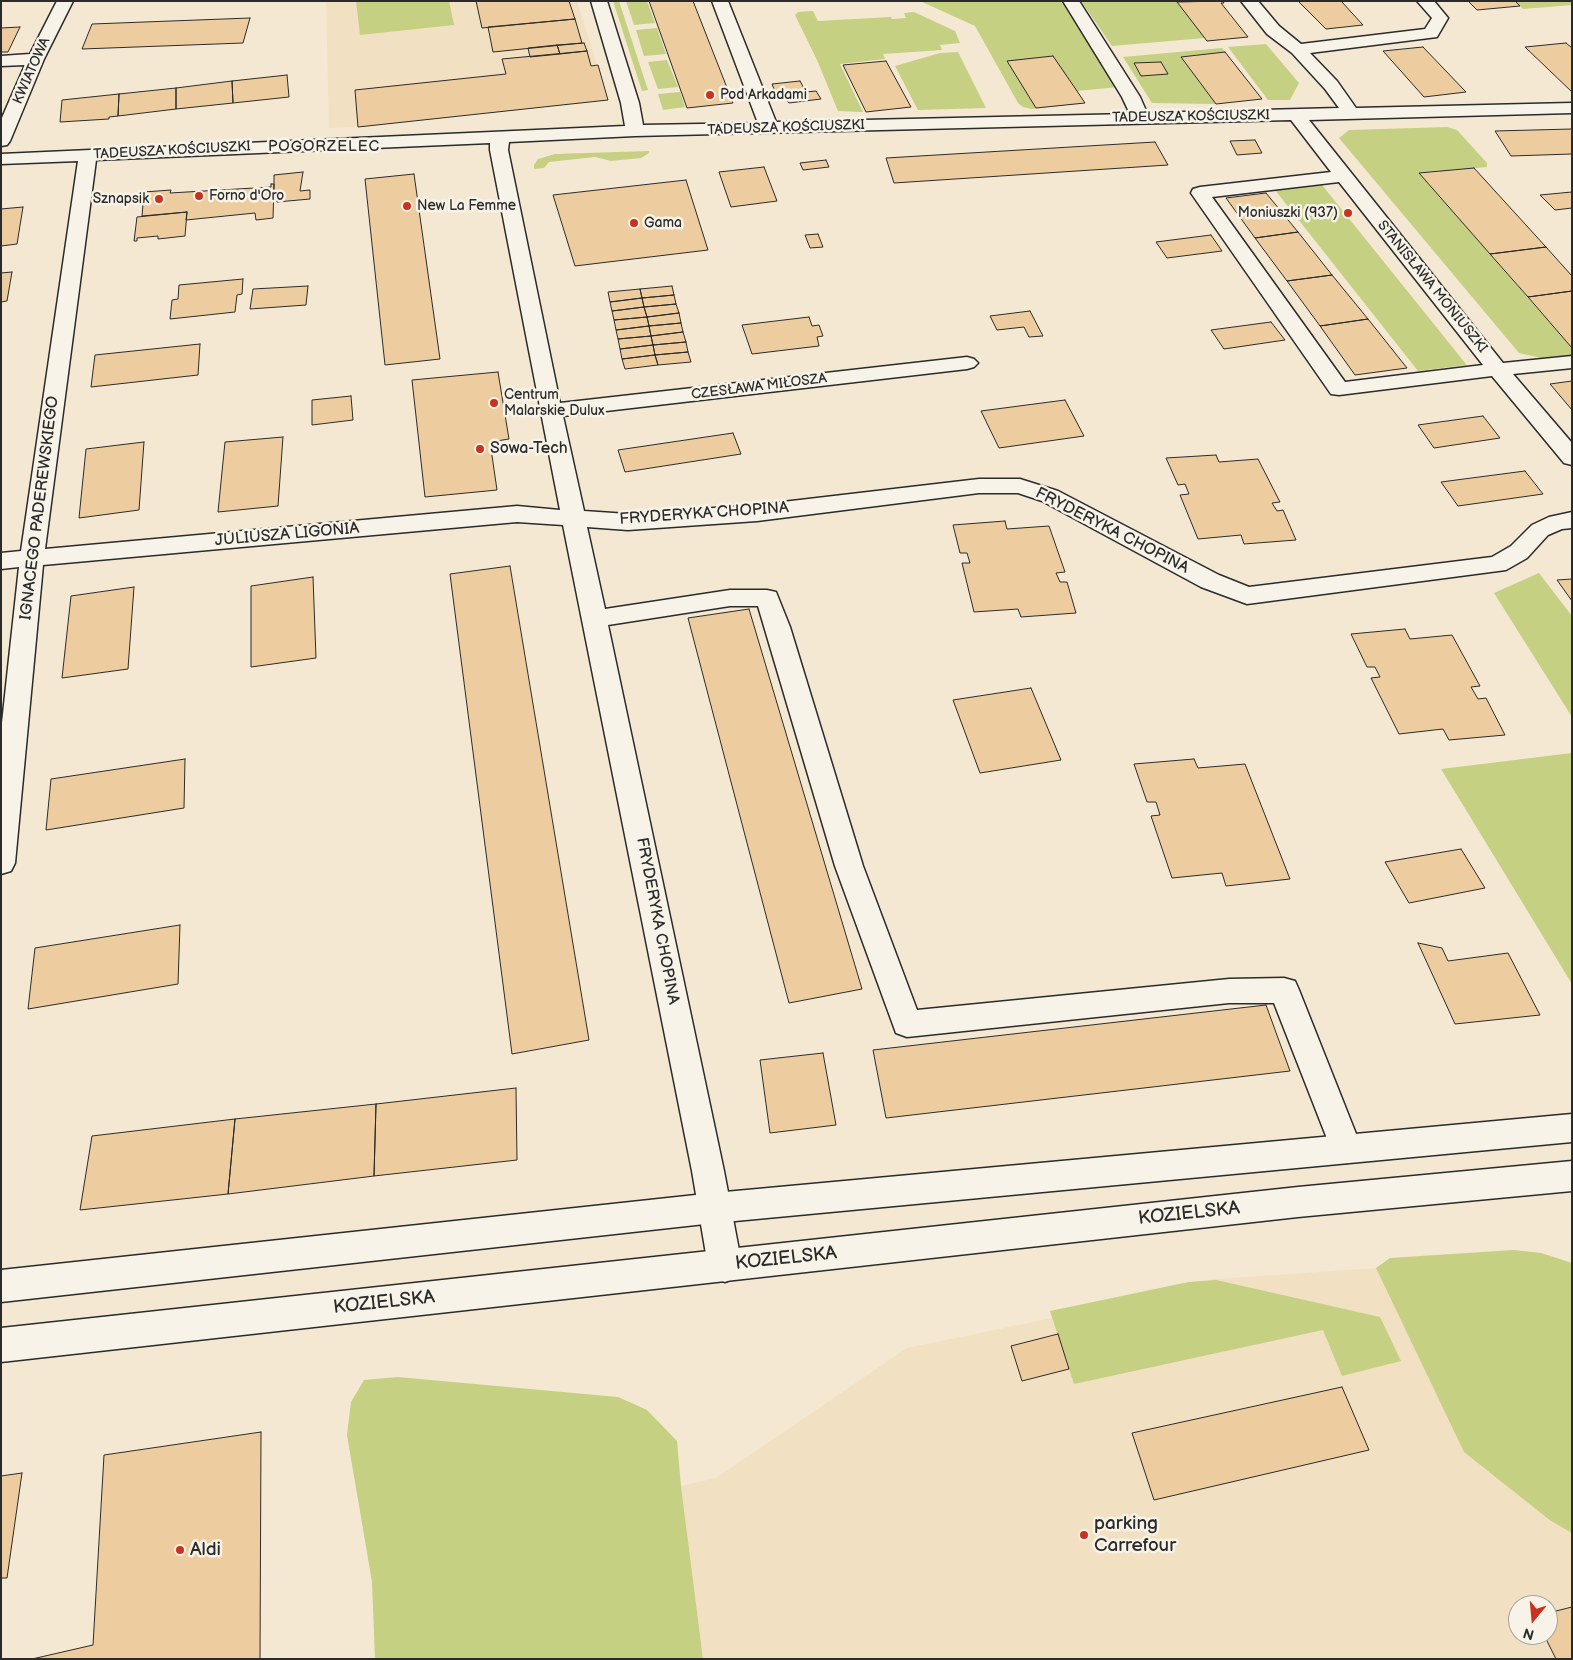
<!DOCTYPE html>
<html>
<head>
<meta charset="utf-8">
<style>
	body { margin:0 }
	#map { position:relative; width:1573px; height:1660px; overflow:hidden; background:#f4e8d2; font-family:"Balsamiq Sans",sans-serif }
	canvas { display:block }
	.frame { position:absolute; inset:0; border:2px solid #2b2b2b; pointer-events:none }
	.north { position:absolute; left:1508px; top:1595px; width:50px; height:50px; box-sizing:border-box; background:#f7f3e8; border:1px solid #a5a39c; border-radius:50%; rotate:197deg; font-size:14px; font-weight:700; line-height:20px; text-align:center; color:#2b2b2b }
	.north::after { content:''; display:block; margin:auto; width:18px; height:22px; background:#c8321e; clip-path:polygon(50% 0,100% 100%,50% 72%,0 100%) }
</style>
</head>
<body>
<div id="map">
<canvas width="1573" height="1660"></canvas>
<div class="frame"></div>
<div class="north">N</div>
</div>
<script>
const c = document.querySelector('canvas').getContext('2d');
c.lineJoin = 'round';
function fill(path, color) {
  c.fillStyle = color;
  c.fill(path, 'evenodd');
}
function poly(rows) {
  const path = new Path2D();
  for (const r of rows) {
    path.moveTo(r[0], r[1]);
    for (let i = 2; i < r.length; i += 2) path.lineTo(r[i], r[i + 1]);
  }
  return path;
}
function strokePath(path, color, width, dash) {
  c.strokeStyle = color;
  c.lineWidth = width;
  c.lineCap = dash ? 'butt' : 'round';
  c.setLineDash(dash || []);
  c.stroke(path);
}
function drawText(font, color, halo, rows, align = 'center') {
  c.font = font + ' "Balsamiq Sans",sans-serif';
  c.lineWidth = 5;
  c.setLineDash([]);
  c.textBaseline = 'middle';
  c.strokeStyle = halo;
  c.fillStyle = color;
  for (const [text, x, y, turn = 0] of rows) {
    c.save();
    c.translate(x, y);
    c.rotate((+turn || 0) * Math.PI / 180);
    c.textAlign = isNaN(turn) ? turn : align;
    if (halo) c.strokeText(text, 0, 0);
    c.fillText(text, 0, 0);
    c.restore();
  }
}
fill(poly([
	[326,1,577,1,608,100,358,127,329,128],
	[1514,1250,1541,1253,1572,1263,1572,1659,703,1659,681,1486,716,1478,907,1348,1052,1318,1133,1293,1176,1284,1217,1279,1376,1268,1390,1258],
	[1518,1605,1548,1605,1548,1635,1518,1635]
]), '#f2e0c3');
fill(poly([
	[356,1,449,1,454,25,360,35],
	[613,1,619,1,648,90,642,91],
	[626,1,647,1,655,23,634,25],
	[920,1,1064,1,1118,87,1077,91,1085,103,1031,109,1023,107,1018,103,975,26],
	[1081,1,1176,1,1205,38,1112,46],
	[1515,1,1572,1,1572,5,1523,9],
	[813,11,818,21,891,17,892,19,906,18,904,13,914,12,955,31,960,43,940,45,942,50,883,54,885,59,840,64,863,112,838,111,817,60,795,15,798,12],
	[657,28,666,54,644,56,636,30],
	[1266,44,1299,83,1290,100,1268,100,1228,47],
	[1222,48,1225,52,1181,57,1216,104,1152,103,1123,57],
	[958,52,986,108,918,110,895,66,940,53],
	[667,60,678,87,658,89,648,62],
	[680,92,685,107,663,110,658,94],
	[1447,127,1457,130,1487,163,1487,167,1419,173,1572,348,1572,355,1541,358,1519,353,1339,138,1349,130],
	[649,151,649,153,641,158,611,161,595,157,549,162,544,168,534,169,534,165,538,159,555,154],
	[1322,185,1466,364,1466,365,1418,371,1275,190],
	[1539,573,1572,616,1572,717,1494,593],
	[1572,753,1572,984,1441,769],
	[1514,1250,1541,1253,1572,1263,1572,1533,1551,1521,1464,1452,1376,1268,1390,1258],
	[1216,1280,1380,1317,1401,1361,1342,1376,1323,1330,1074,1384,1050,1311,1189,1282],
	[398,1377,618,1397,647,1410,677,1441,681,1486,703,1659,375,1659,372,1582,347,1435,351,1402,364,1380]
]), '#c5d083');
const building = poly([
	[476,1,569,1,575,19,482,28,476,1],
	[649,1,693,1,733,103,687,108,649,1],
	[1223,1,1224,3,1221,3,1248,37,1207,41,1177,2,1223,1],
	[1298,1,1341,1,1363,25,1326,29,1298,1],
	[1468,1,1515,1,1520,6,1477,10,1468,1],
	[250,18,243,43,82,49,92,24,250,18],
	[575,19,582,43,493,52,488,27,575,19],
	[20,27,8,52,1,52,1,28,20,27],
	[584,43,587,51,560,54,557,45,584,43],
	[1566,43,1572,48,1572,92,1525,47,1566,43],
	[557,45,560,54,530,57,528,48,557,45],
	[1423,47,1466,92,1424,97,1383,51,1423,47],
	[587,51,591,66,598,65,608,100,358,127,355,90,506,74,502,59,587,51],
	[1225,52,1262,99,1216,104,1181,57,1225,52],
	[1053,56,1077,91,1085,103,1036,108,1007,61,1053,56],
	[886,61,911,107,866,112,843,65,886,61],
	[1161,62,1168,74,1141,76,1134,63,1161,62],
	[287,75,289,97,233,103,232,81,287,75],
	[232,81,233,103,176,109,176,88,232,81],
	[800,81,806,92,816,91,821,99,789,103,785,99,778,99,772,84,800,81],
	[176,88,176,109,118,116,119,94,176,88],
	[119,94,118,116,109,117,109,119,60,122,62,100,119,94],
	[1572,129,1572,154,1511,156,1495,131,1572,129],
	[1255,140,1262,153,1237,155,1230,141,1255,140],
	[1155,142,1168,165,894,183,886,158,1155,142],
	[826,160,829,167,803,170,800,163,826,160],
	[764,167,777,201,731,207,719,172,764,167],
	[1474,168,1546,247,1490,254,1419,173,1474,168],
	[303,172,300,191,310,190,310,199,277,202,277,195,274,195,274,175,303,172],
	[414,174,440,359,385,365,365,179,414,174],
	[686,180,708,250,575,266,553,195,686,180],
	[271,184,274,184,273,218,256,220,255,213,186,220,187,212,142,216,144,192,171,190,170,193,271,187,271,184],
	[1572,192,1572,208,1555,210,1540,195,1572,192],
	[1266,193,1298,232,1255,238,1226,198,1266,193],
	[23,207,17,244,1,246,1,209,23,207],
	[187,212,185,236,158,239,158,236,137,238,137,241,134,241,137,217,187,212],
	[1298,232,1332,275,1287,281,1255,238,1298,232],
	[818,234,823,247,810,248,805,235,818,234],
	[1211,235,1222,251,1167,258,1156,242,1211,235],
	[1546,247,1572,276,1572,291,1528,297,1490,254,1546,247],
	[12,272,7,301,1,302,1,273,12,272],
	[1332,275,1368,319,1320,326,1287,281,1332,275],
	[243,279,242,294,237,295,235,312,170,319,172,300,178,299,179,285,243,279],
	[308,286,306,305,250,309,253,289,308,286],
	[672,286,674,295,642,298,640,289,672,286],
	[640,289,642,298,610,302,608,292,640,289],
	[1572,291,1572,348,1528,297,1572,291],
	[674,295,676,304,644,307,642,298,674,295],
	[642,298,644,307,612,311,610,302,642,298],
	[676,304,679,313,647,317,644,307,676,304],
	[644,307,647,317,614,320,612,311,644,307],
	[1030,311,1043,336,1029,337,1024,327,997,330,990,316,1030,311],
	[679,313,681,323,649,326,647,317,679,313],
	[647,317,649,326,616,330,614,320,647,317],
	[809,317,812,326,819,325,823,336,817,337,819,346,752,354,742,325,809,317],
	[1368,319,1407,368,1355,375,1320,326,1368,319],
	[1271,322,1285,340,1224,349,1211,330,1271,322],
	[681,323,683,332,651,336,649,326,681,323],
	[649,326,651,336,618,339,616,330,649,326],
	[683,332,686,342,653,345,651,336,683,332],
	[651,336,653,345,620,349,618,339,651,336],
	[686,342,688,352,655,355,653,345,686,342],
	[200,344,198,375,91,387,95,355,200,344],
	[653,345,655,355,622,359,620,349,653,345],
	[688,352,691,362,658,365,655,355,688,352],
	[655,355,658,365,625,369,622,359,655,355],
	[498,372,509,439,490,442,497,490,425,497,412,380,498,372],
	[1572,381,1572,410,1550,384,1572,381],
	[351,396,353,420,312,425,312,400,351,396],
	[1065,400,1084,436,999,448,981,411,1065,400],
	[1483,416,1500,438,1434,448,1418,425,1483,416],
	[733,433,741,454,625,472,618,450,733,433],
	[283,437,278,506,218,512,225,442,283,437],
	[144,442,139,510,79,518,86,449,144,442],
	[1216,455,1219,462,1258,459,1280,502,1272,503,1277,511,1283,510,1296,540,1244,544,1241,535,1198,539,1180,495,1189,494,1185,484,1178,485,1166,458,1216,455],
	[1525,471,1543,494,1458,506,1441,482,1525,471],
	[1005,521,1007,529,1049,526,1065,572,1056,573,1060,582,1067,582,1076,613,1021,617,1018,609,974,612,962,563,970,563,967,553,960,553,953,525,1005,521],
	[510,566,589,1040,512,1054,450,574,510,566],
	[313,577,316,658,251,667,251,586,313,577],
	[1572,579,1572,601,1557,580,1572,579],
	[134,587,128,669,62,678,71,596,134,587],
	[749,609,862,989,789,1003,688,618,749,609],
	[1405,629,1410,639,1452,635,1480,686,1471,687,1478,699,1486,698,1505,735,1449,740,1443,729,1399,734,1371,678,1380,677,1375,667,1367,667,1351,634,1405,629],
	[1031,688,1061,760,980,773,953,700,1031,688],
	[185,759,184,808,46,830,51,779,185,759],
	[1194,759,1198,768,1245,764,1290,879,1226,886,1222,873,1172,878,1151,816,1160,815,1156,802,1147,802,1134,764,1194,759],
	[1461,849,1485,888,1409,903,1385,862,1461,849],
	[180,925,178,984,28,1009,35,948,180,925],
	[1418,943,1442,948,1448,961,1508,953,1540,1015,1455,1024,1418,943],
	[1266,1005,1290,1071,886,1118,873,1050,1266,1005],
	[823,1053,836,1125,770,1133,760,1060,823,1053],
	[516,1088,517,1160,374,1176,376,1104,516,1088],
	[376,1104,374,1176,228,1194,235,1119,376,1104],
	[235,1119,228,1194,80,1210,92,1136,235,1119],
	[1058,1334,1069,1369,1022,1381,1011,1346,1058,1334],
	[1342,1387,1369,1450,1154,1500,1132,1433,1342,1387],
	[261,1432,260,1659,32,1659,93,1645,104,1455,261,1432],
	[22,1473,7,1578,1,1578,1,1476,22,1473],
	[1572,1607,1572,1659,1556,1659,1544,1635,1548,1635,1548,1613,1572,1607]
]);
fill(building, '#edcd9f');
strokePath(building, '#2b2b2b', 1);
const minor = poly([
	[57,1,73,1,44,59,10,141,7,145,1,146,1,120,25,65,1,66,1,56,30,54,57,1],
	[591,1,607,1,639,103,643,125,758,123,712,1,728,1,776,122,1130,114,1122,97,1063,1,1079,1,1140,97,1147,113,1339,108,1325,89,1292,53,1267,34,1241,1,1258,1,1279,26,1301,44,1425,29,1432,18,1417,1,1434,1,1448,18,1437,37,1310,53,1337,81,1356,108,1572,103,1572,113,1309,120,1503,363,1572,356,1572,368,1513,374,1572,443,1572,465,1564,463,1492,376,1339,395,1331,394,1191,193,1193,189,1200,187,1331,172,1291,120,635,136,509,142,508,150,560,403,967,357,974,359,978,363,974,367,967,369,563,416,584,511,628,514,757,505,979,479,1020,479,1058,491,1219,575,1249,587,1492,557,1511,546,1532,525,1549,517,1572,512,1572,528,1562,529,1548,535,1527,558,1506,570,1247,604,1201,587,1042,501,1018,493,979,493,757,521,628,530,587,527,605,609,730,590,767,590,776,592,790,627,863,866,917,1010,1229,979,1284,978,1295,981,1299,990,1362,1149,1357,1159,1346,1163,1335,1159,1274,1003,1229,1003,907,1037,896,1033,835,866,758,606,730,606,608,625,724,1171,742,1266,737,1277,725,1282,713,1277,708,1266,692,1171,563,525,517,522,43,565,15,863,11,871,1,874,1,732,19,567,1,569,1,553,21,551,78,161,1,164,1,154,625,126,621,103,591,1],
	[490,143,490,150,560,510,517,506,45,549,96,160,490,143],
	[1339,182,1483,365,1345,382,1212,197,1339,182]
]);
const major = poly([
	[1572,1114,1572,1142,714,1223,1,1302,1,1270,714,1193,1572,1114],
	[1572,1161,1572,1191,1298,1217,1,1362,1,1328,1298,1187,1572,1161]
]);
strokePath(minor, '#2b2b2b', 3);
strokePath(major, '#2b2b2b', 3);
fill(minor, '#f7f3e8');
fill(major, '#f7f3e8');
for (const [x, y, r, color] of [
	[710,95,5,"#c8321e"],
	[199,196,5,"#c8321e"],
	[159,199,5,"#c8321e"],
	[407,206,5,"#c8321e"],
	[1348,213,5,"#c8321e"],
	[634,223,5,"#c8321e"],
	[494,403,5,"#c8321e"],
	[480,449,5,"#c8321e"],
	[1084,1535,5,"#c8321e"],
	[180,1550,5,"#c8321e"]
]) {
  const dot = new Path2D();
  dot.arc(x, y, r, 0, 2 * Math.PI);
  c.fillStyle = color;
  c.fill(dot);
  strokePath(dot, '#f7f3e8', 2);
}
drawText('14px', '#2b2b2b', '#f7f3e8', [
	["KWIATOWA",32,71,-66],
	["TADEUSZA KOŚCIUSZKI",1191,117,-1],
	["TADEUSZA KOŚCIUSZKI",786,128,-2],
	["TADEUSZA KOŚCIUSZKI",172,151,-3],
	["STANISŁAWA MONIUSZKI",1432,287,51],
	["CZESŁAWA MIŁOSZA",759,387,-7]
]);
drawText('14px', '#2b2b2b', '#f7f3e8', [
	["Pod Arkadami",720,95],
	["Forno d'Oro",209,196],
	["Sznapsik",149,199,"right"],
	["New La Femme",417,206],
	["Moniuszki (937)",1338,213,"right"],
	["Gama",644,223],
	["Centrum",504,395],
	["Malarskie Dulux",504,411]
], 'left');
c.letterSpacing = '1px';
drawText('15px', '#2b2b2b', '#f7f3e8', [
	["POGORZELEC",324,147]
]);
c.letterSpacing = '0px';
drawText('16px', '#2b2b2b', '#f7f3e8', [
	["Sowa-Tech",490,449]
], 'left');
drawText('16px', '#2b2b2b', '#f7f3e8', [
	["IGNACEGO PADEREWSKIEGO",40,508,-83],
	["FRYDERYKA CHOPINA",704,514,-4],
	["FRYDERYKA CHOPINA",1112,531,27],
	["JULIUSZA LIGONIA",287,535,-5],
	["FRYDERYKA CHOPINA",657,921,79]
]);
drawText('19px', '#2b2b2b', '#f7f3e8', [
	["KOZIELSKA",1189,1214,-6],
	["KOZIELSKA",786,1259,-6],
	["KOZIELSKA",384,1303,-6]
]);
drawText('19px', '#2b2b2b', '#f7f3e8', [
	["parking",1094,1524],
	["Carrefour",1094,1546],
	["Aldi",190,1550]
], 'left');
</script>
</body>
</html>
